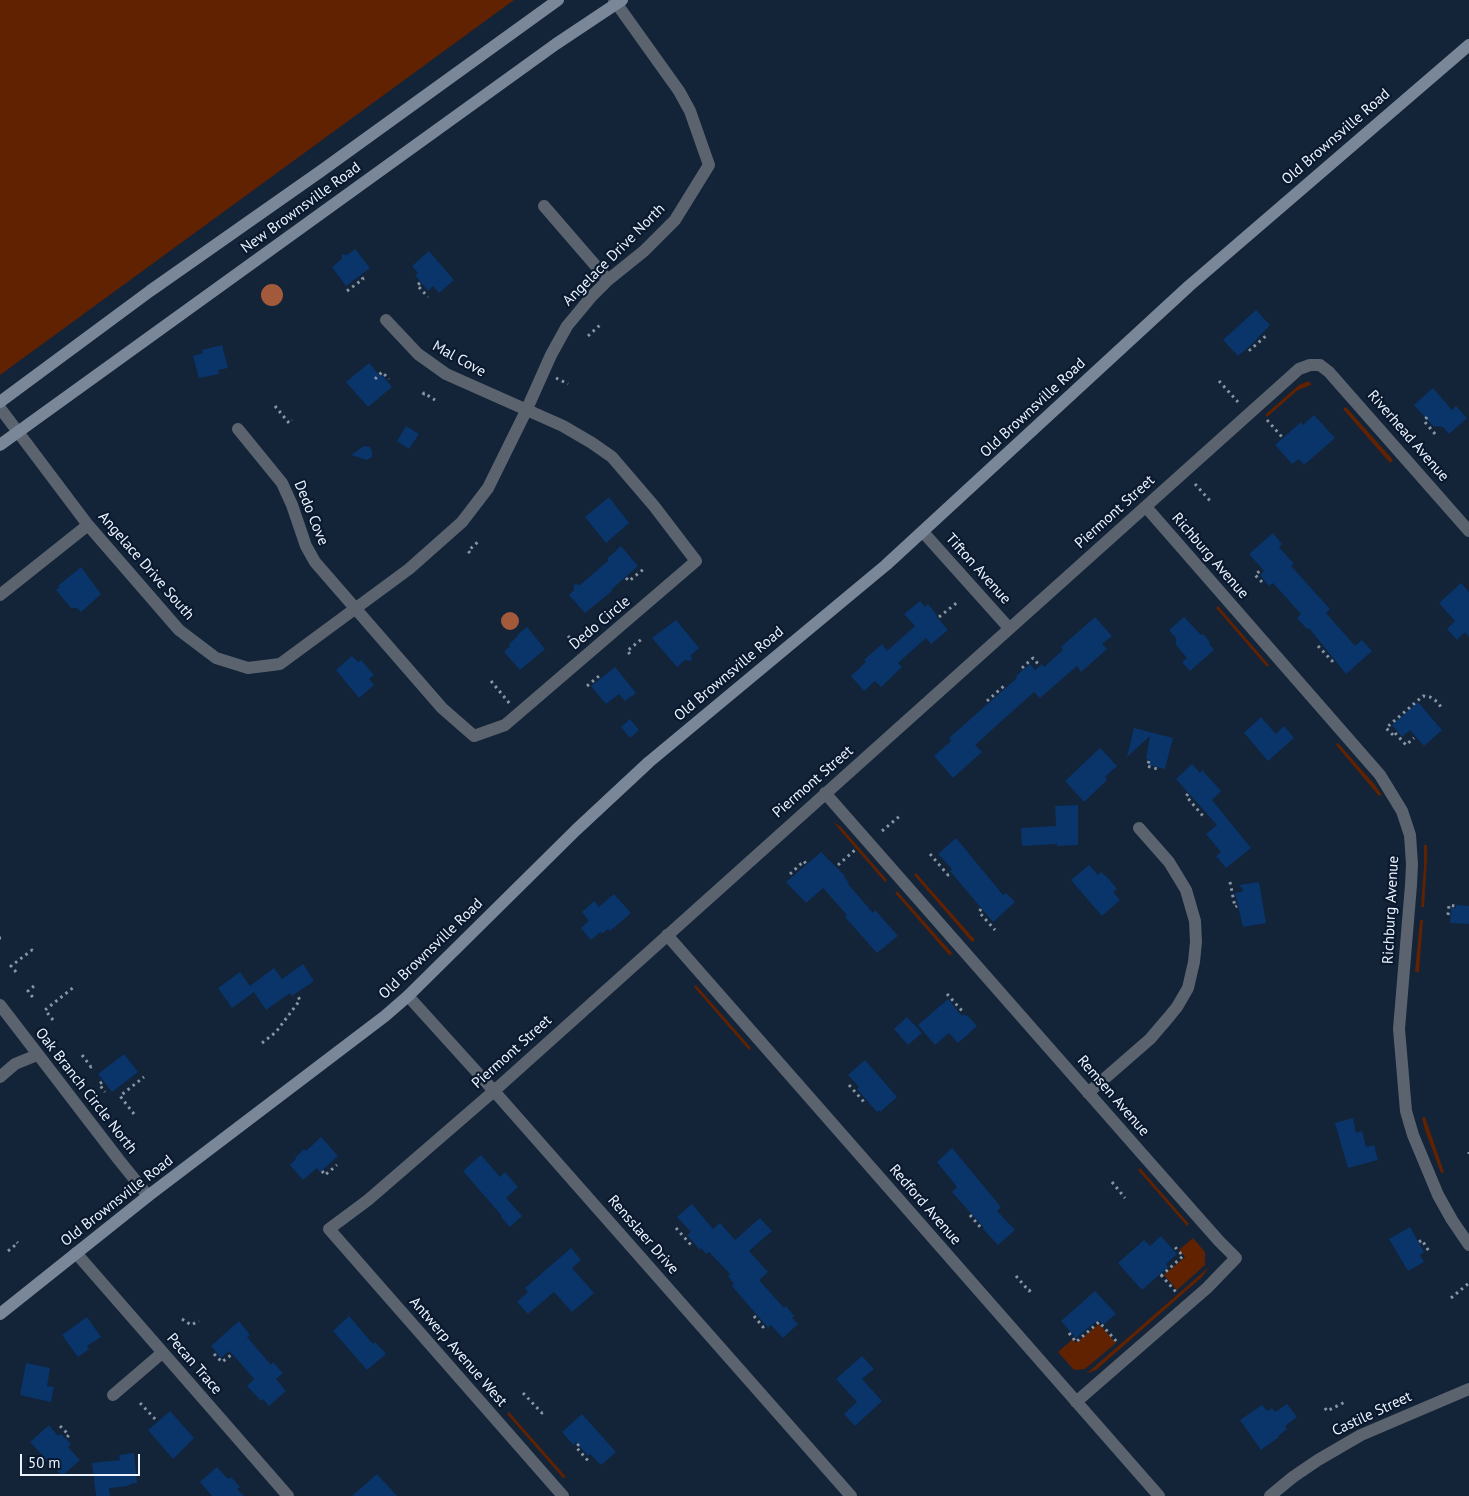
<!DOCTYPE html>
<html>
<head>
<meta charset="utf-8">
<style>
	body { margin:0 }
	#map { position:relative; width:1469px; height:1496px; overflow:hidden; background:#132338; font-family:"PT Sans",sans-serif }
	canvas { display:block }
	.scale { position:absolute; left:20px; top:1454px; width:120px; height:22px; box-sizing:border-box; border:2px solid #eaf3ff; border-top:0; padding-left:6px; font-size:15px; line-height:18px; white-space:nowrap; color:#eaf3ff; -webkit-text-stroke:4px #0a192e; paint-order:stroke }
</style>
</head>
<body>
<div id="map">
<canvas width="1469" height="1496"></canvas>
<div class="scale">50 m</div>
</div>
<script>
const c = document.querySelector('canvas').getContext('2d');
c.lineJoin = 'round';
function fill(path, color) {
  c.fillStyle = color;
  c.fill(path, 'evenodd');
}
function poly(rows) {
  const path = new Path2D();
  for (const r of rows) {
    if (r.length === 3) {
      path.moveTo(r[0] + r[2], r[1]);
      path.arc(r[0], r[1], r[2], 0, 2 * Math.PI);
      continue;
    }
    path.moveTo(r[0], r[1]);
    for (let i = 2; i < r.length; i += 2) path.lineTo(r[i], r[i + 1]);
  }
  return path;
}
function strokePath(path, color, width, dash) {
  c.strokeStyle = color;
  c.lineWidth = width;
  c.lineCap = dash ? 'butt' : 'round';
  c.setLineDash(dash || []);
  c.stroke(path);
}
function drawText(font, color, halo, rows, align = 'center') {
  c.font = font + ' "PT Sans",sans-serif';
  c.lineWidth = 4.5;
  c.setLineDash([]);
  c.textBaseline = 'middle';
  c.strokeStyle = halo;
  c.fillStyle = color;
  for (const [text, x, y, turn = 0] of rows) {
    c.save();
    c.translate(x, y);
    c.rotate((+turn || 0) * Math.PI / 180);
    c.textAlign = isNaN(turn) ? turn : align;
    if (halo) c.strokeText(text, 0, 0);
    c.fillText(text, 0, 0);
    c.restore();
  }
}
fill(poly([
	[0,0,514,0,0,375],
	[1306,382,1310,382,1311,385,1298,390,1267,417,1265,415,1299,385],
	[1346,407,1393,460,1390,463,1343,409],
	[1218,606,1269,665,1267,667,1216,608],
	[1338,743,1375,785,1382,795,1379,796,1336,745],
	[833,822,841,827,887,880,885,882],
	[1424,845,1427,845,1427,859,1424,907,1421,907,1424,866],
	[916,873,975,940,972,942,914,875],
	[897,891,952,953,950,956,895,893],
	[1420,920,1423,920,1419,972,1415,972],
	[696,985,751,1048,749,1050,694,987],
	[1425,1117,1444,1172,1441,1173,1425,1130,1422,1118],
	[1140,1168,1189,1224,1187,1226,1138,1170],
	[1193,1238,1205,1252,1205,1265,1177,1290,1164,1275,1185,1257,1179,1250],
	[1209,1267,1202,1277,1096,1370,1086,1374],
	[1099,1324,1116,1343,1085,1369,1074,1370,1058,1352,1073,1339,1076,1343],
	[509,1412,566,1477,563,1478,507,1414]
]), '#612201');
fill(poly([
	[272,295,11],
	[510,621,9]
]), '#a25a3b');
fill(poly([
	[355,249,370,268,346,286,332,267,342,259,342,254,347,255],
	[429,251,454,280,439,293,433,286,428,291,415,275,418,273,412,266],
	[1256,310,1270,325,1250,346,1238,356,1223,340],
	[222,345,228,368,218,370,219,374,199,378,193,356,203,353,202,350],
	[369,363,380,376,382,375,392,387,368,407,346,382],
	[1433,388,1452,410,1456,406,1467,418,1449,434,1443,427,1433,426,1414,405],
	[1314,415,1335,438,1304,465,1299,459,1292,464,1275,445,1301,422,1303,425],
	[406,426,419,434,409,449,397,441],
	[364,446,370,447,372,452,372,457,367,460,351,455],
	[609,497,629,523,606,543,585,517],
	[1273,533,1282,544,1279,547,1294,564,1291,566,1330,609,1326,613,1355,646,1362,640,1372,651,1346,674,1309,628,1307,629,1297,618,1301,614,1273,583,1269,586,1260,575,1264,571,1249,554],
	[621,546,638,566,611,590,612,591,585,613,569,595,574,590,574,584,580,585,608,561,608,558],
	[81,567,101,594,81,612,77,608,71,608,56,590,60,587,58,586],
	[1461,583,1469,592,1469,637,1465,632,1457,640,1447,629,1455,621,1439,603],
	[920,601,925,607,928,604,937,615,936,616,948,630,931,644,926,638,898,663,902,667,881,687,875,681,864,691,851,676,866,662,864,660,882,644,887,651,915,626,904,614],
	[1095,617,1112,636,1102,644,1107,649,1081,672,1077,666,1040,698,1034,692,975,745,982,752,953,778,934,756,951,741,949,738,1017,678,1016,676,1030,664,1035,670,1042,664,1044,667,1063,650,1061,647],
	[1184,617,1201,635,1203,634,1210,642,1209,644,1214,650,1190,671,1182,662,1187,658,1176,645,1176,638,1169,630],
	[676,620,699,648,691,655,692,661,685,660,677,667,652,638],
	[527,627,545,649,520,670,504,652,510,646,509,644,518,636,517,635],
	[352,656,358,662,361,660,374,675,369,679,374,685,359,698,336,670],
	[615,667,636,693,625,701,619,694,606,704,591,686],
	[1418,702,1442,730,1424,746,1410,730,1402,737,1392,725],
	[1261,717,1276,734,1284,726,1294,738,1268,761,1244,733],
	[630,719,639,730,630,738,621,727],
	[1134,728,1173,738,1165,769,1149,765,1150,760,1146,759,1150,736,1127,757],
	[1100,748,1117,766,1105,777,1107,780,1084,802,1065,781],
	[1192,764,1200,773,1202,770,1221,791,1212,800,1251,848,1226,868,1216,856,1221,852,1206,834,1217,825,1176,779],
	[1078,805,1078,845,1057,846,1057,844,1022,846,1021,828,1056,826,1055,806],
	[956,838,1003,895,1006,893,1015,902,993,922,950,871,952,869,938,854],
	[821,852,845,876,844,877,849,883,848,884,873,913,875,910,898,936,877,953,845,917,847,915,823,888,806,903,786,882],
	[1089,865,1098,875,1101,872,1108,878,1117,889,1113,892,1120,900,1102,916,1071,880],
	[1259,882,1266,923,1243,927,1235,893,1244,891,1239,885],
	[614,894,631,913,610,931,608,929,602,934,600,932,591,940,581,928,589,921,582,912,594,901,599,907],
	[1456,905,1469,906,1469,924,1450,923,1451,908,1456,908],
	[303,964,314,981,292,996,290,993,266,1010,254,992,232,1008,218,988,240,972,250,986,274,968,282,979],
	[948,999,962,1016,964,1014,966,1016,967,1015,977,1026,958,1043,949,1033,935,1045,918,1025],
	[907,1017,922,1033,908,1045,894,1029],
	[124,1054,138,1072,112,1092,98,1074],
	[865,1060,897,1097,880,1112,879,1110,877,1112,857,1089,859,1087,848,1075],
	[1353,1118,1356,1133,1362,1131,1366,1147,1374,1145,1378,1160,1348,1168,1335,1123],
	[321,1137,338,1156,320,1172,317,1168,303,1180,290,1165,296,1159,295,1158,304,1149,306,1151],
	[952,1148,1001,1207,997,1211,1015,1230,998,1245,983,1229,984,1228,952,1192,957,1187,937,1162],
	[481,1155,500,1177,505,1172,518,1187,506,1198,522,1216,510,1227,501,1217,502,1216,463,1171],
	[692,1204,713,1229,720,1223,735,1240,760,1218,772,1231,749,1251,768,1272,759,1280,784,1308,786,1306,794,1316,792,1318,798,1324,783,1338,771,1325,768,1328,732,1286,734,1284,728,1276,730,1274,709,1252,706,1254,701,1248,700,1250,687,1235,691,1232,677,1217],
	[1410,1227,1424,1252,1420,1255,1424,1262,1408,1271,1389,1239],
	[1161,1236,1177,1254,1166,1264,1168,1267,1142,1290,1118,1263,1144,1240,1150,1246],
	[571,1248,581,1260,572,1268,594,1293,572,1312,554,1292,528,1314,517,1302,528,1292,525,1288],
	[1095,1291,1116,1314,1103,1325,1099,1320,1096,1323,1095,1322,1076,1338,1061,1321],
	[349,1316,373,1344,375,1342,386,1354,367,1370,333,1331],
	[87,1317,101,1337,87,1346,89,1349,78,1357,62,1335],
	[239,1321,250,1335,247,1337,271,1365,273,1362,283,1373,276,1379,286,1391,269,1406,263,1399,261,1401,247,1386,254,1379,236,1358,229,1351,221,1358,211,1346],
	[862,1356,874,1369,862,1379,882,1401,855,1426,844,1414,857,1402,836,1379],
	[26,1363,50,1368,47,1386,54,1387,51,1402,20,1395],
	[1287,1404,1297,1417,1285,1426,1287,1429,1278,1436,1279,1437,1261,1450,1240,1420,1262,1405,1267,1411,1272,1408,1275,1412],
	[170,1411,194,1438,173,1459,148,1430],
	[582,1414,616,1452,601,1465,590,1454,588,1456,576,1442,573,1445,562,1432],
	[49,1425,58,1436,61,1434,71,1444,68,1447,80,1460,62,1476,30,1442],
	[134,1453,137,1483,130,1484,128,1486,109,1488,110,1496,96,1496,92,1463,120,1460,119,1455],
	[217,1467,228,1479,231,1477,240,1487,237,1489,244,1496,212,1496,200,1482],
	[377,1474,397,1496,352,1496]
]), '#09356b');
strokePath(poly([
	[420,283,417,285,428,297],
	[347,291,363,279,361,276],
	[588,336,600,325,602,327],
	[1249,349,1250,350,1268,334],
	[556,378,568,384],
	[375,379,382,372,389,379],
	[1219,381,1238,402],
	[423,395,424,393,435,400],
	[275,406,289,423,292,420],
	[1427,417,1424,421,1436,435],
	[1267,420,1282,437],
	[1195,484,1212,503],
	[470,553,468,551,480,540],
	[626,578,629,581,645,568],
	[1262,582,1255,575,1262,569],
	[939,617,959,601],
	[568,636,578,647],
	[1318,646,1332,661,1334,659],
	[630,654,627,651,643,638],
	[1022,668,1033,658,1039,665],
	[491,681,510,704],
	[587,686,599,676,601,678],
	[987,701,1005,685],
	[1395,733,1406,745,1414,738],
	[1393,735,1386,728,1423,696,1430,697,1435,700,1443,709],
	[1149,761,1147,766,1157,769],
	[1188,794,1186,796,1203,816],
	[882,831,901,815],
	[930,854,948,875,951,872],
	[838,865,855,850],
	[790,874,804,861,806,864],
	[1230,882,1235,907,1237,906],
	[981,909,979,912,995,930],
	[1448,915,1449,905,1455,906],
	[0,938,1,938],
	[16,972,11,966,32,950,33,951],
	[34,986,28,991,34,999],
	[947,994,964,1013],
	[53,1020,45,1010,74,987],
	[262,1043,276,1032,300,1000,297,995],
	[82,1055,91,1067,93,1065],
	[102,1082,99,1084,105,1092],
	[849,1085,864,1102,866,1101],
	[134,1114,120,1096,144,1077],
	[1469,1152,1469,1154],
	[322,1171,325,1175,337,1165],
	[1112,1182,1125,1198],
	[970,1215,981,1228,982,1227],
	[676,1228,691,1245,693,1243],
	[1419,1242,1422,1240,1430,1253],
	[8,1251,18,1243,17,1242],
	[1161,1275,1176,1292],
	[1016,1276,1029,1291,1032,1289],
	[1161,1276,1183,1256,1174,1246],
	[1451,1298,1469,1283],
	[754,1316,763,1327,765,1326],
	[182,1319,191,1325,199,1321],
	[1069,1333,1076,1342,1099,1322,1118,1343],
	[214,1354,222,1362,231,1355],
	[523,1393,542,1413,545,1411],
	[140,1403,157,1421],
	[1325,1408,1327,1411,1345,1402],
	[60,1426,69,1435,66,1438],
	[579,1444,576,1447,590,1463]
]), '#8895a5', 3, [2.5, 4]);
strokePath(poly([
	[544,206,608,280],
	[0,408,88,525,179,630,216,658,248,668,280,664,409,569,462,522,488,488,526,411,551,355,567,326,592,296,608,280,644,251,675,220,709,165,690,111,679,91,614,0],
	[238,429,282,483,292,505,306,546,315,562,442,708,474,736,505,725,696,561,654,506,612,457,592,443,563,426,446,374,418,354,386,320],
	[1146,507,1380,775,1402,811,1410,835,1412,864,1411,885,1399,1029,1406,1111,1413,1135,1438,1195,1452,1220,1469,1245],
	[923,532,1009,628],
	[0,595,88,525],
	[825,793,1143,1155,1219,1241,1236,1258,1207,1288,1076,1402],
	[667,935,1159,1496],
	[408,996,494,1091,851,1496],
	[0,1005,119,1160,148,1196],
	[0,1077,15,1064,37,1055],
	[1088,1093,1150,1039,1168,1018,1177,1007,1188,988,1194,962,1196,942,1195,921,1186,890,1169,862,1139,828],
	[76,1253,288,1496],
	[113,1395,162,1353],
	[563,1496,329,1229,368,1200,494,1091,1299,369,1310,365,1320,365,1329,372,1469,531],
	[1270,1496,1293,1477,1318,1460,1361,1435,1469,1389]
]), '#5b636e', 12);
strokePath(poly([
	[0,402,150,291,321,171,558,0],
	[0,445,556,44,622,0],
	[0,1314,148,1196,385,1016,408,996,576,830,649,762,886,565,1189,286,1469,45]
]), '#7a8799', 12);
drawText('15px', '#eaf3ff', '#0a192e', [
	["Old Brownsville Road",1336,137,-41],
	["New Brownsville Road",301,208,-36],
	["Angelace Drive North",614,255,-45],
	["Mal Cove",459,359,29],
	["Old Brownsville Road",1033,408,-43],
	["Riverhead Avenue",1408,436,49],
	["Piermont Street",1115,512,-42],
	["Dedo Cove",311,513,68],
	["Richburg Avenue",1210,556,49],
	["Angelace Drive South",146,566,49],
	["Tifton Avenue",978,569,48],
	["Dedo Circle",600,623,-40],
	["Old Brownsville Road",729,674,-40],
	["Piermont Street",813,782,-41],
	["Richburg Avenue",1391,910,-87],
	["Old Brownsville Road",431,949,-44],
	["Piermont Street",512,1052,-42],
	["Oak Branch Circle North",86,1091,52],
	["Remsen Avenue",1113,1096,49],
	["Old Brownsville Road",117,1201,-38],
	["Redford Avenue",925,1205,49],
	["Rensslaer Drive",643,1235,49],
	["Antwerp Avenue West",458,1352,49],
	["Pecan Trace",194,1364,49],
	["Castile Street",1372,1414,-25]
]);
</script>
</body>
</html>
